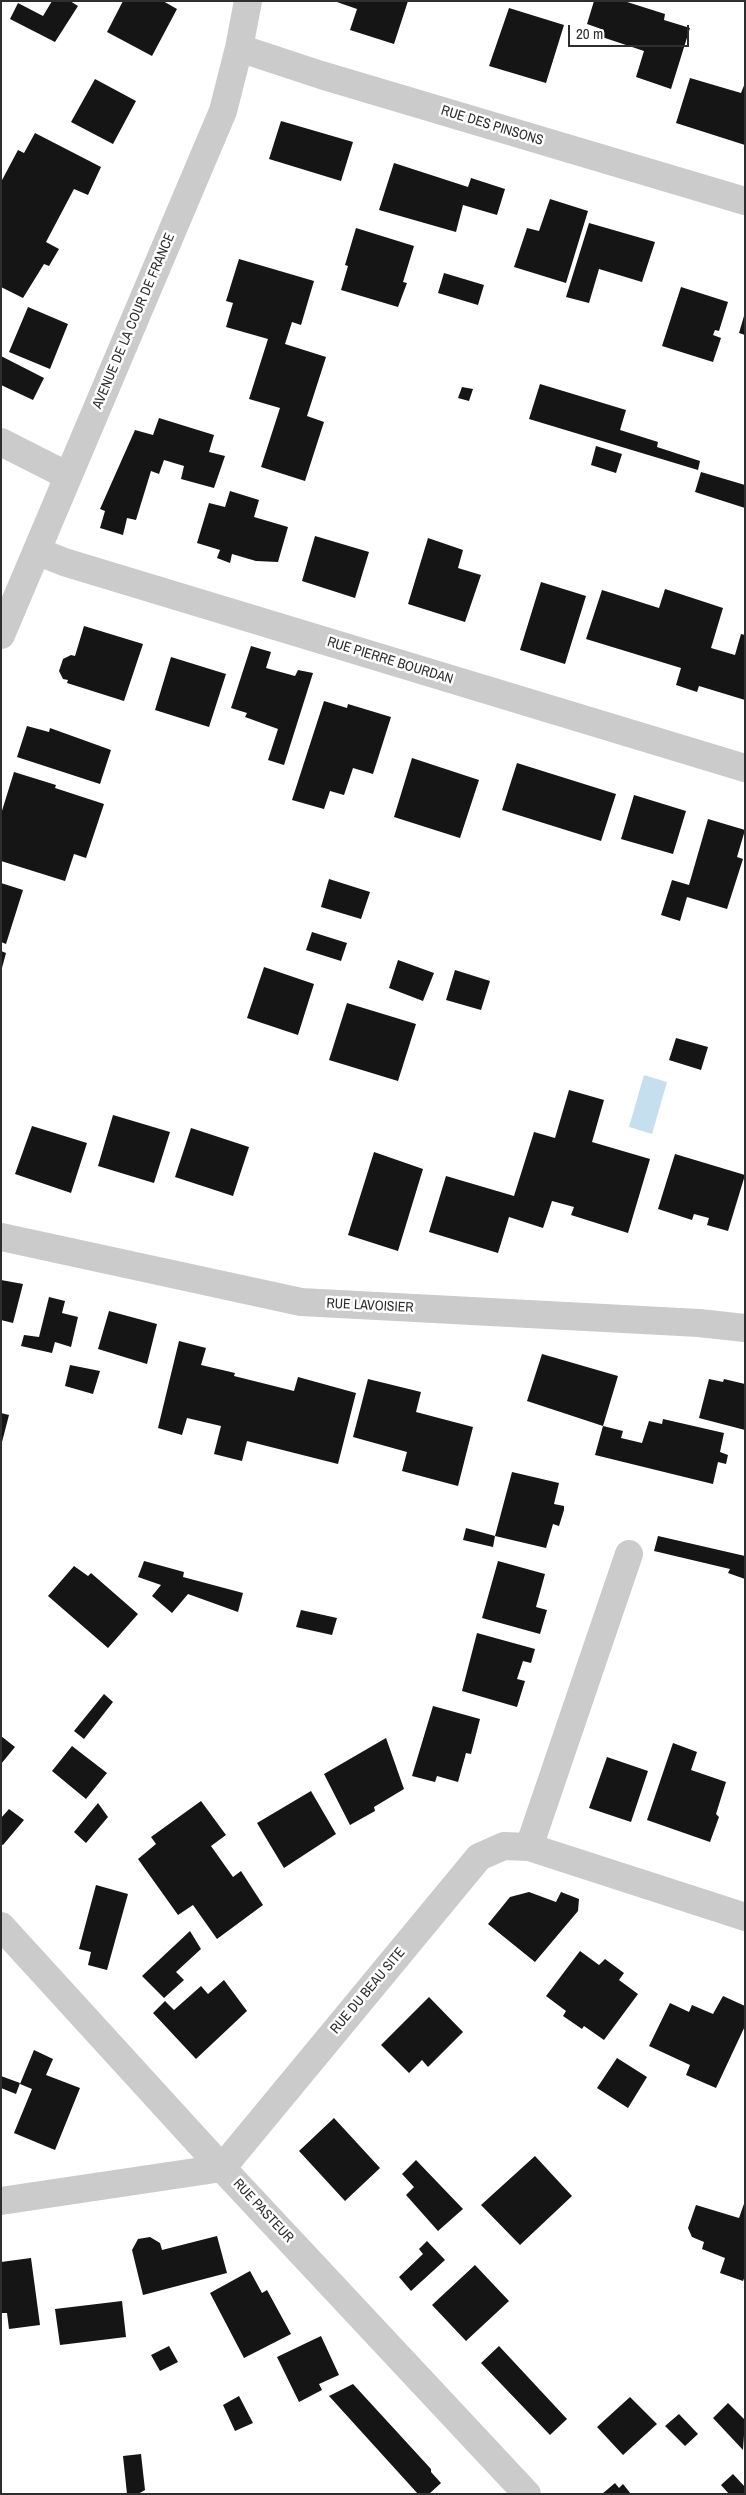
<!DOCTYPE html>
<html>
<head>
<meta charset="utf-8">
<style>
	body { margin:0 }
	#map { position:relative; width:746px; height:2495px; overflow:hidden; background:#fff; font-family:"Archivo Narrow",sans-serif }
	canvas { display:block }
	.frame { position:absolute; inset:0; border:2px solid #2e2e2e; pointer-events:none }
	.scale { position:absolute; left:568px; top:25px; width:121px; height:22px; box-sizing:border-box; border:2px solid #2e2e2e; border-top:0; padding-left:6px; font-size:15px; line-height:18px; white-space:nowrap; color:#2e2e2e; -webkit-text-stroke:4px #fff; paint-order:stroke }
</style>
</head>
<body>
<div id="map">
<canvas width="746" height="2495"></canvas>
<div class="frame"></div>
<div class="scale">20 m</div>
</div>
<script>
const c = document.querySelector('canvas').getContext('2d');
c.lineJoin = 'round';
function fill(path, color) {
  c.fillStyle = color;
  c.fill(path, 'evenodd');
}
function poly(rows) {
  const path = new Path2D();
  for (const r of rows) {
    path.moveTo(r[0], r[1]);
    for (let i = 2; i < r.length; i += 2) path.lineTo(r[i], r[i + 1]);
  }
  return path;
}
function strokePath(path, color, width, dash) {
  c.strokeStyle = color;
  c.lineWidth = width;
  c.lineCap = dash ? 'butt' : 'round';
  c.setLineDash(dash || []);
  c.stroke(path);
}
function drawText(font, color, halo, rows, align = 'center') {
  c.font = font + ' "Archivo Narrow",sans-serif';
  c.lineWidth = 5;
  c.setLineDash([]);
  c.textBaseline = 'middle';
  c.strokeStyle = halo;
  c.fillStyle = color;
  for (const [text, x, y, turn = 0] of rows) {
    c.save();
    c.translate(x, y);
    c.rotate((+turn || 0) * Math.PI / 180);
    c.textAlign = isNaN(turn) ? turn : align;
    if (halo) c.strokeText(text, 0, 0);
    c.fillText(text, 0, 0);
    c.restore();
  }
}
fill(poly([
	[644,1075,667,1082,652,1134,629,1127]
]), '#c5dfee');
fill(poly([
	[52,1,70,1,78,6,55,42,10,19,18,3,43,16],
	[123,1,163,1,177,9,152,56,107,32],
	[334,1,408,1,394,44,350,30,357,9],
	[594,1,624,1,665,14,664,20,690,28,671,89,636,77,644,51,602,37,604,30,587,24],
	[509,8,564,25,546,83,489,66],
	[690,78,741,93,745,83,745,145,676,123],
	[95,79,136,101,113,144,71,122],
	[281,121,353,142,341,181,269,159],
	[35,133,101,167,88,195,74,189,46,242,59,249,49,266,44,264,23,298,1,287,1,182,18,150,24,153],
	[394,163,468,187,471,178,505,189,497,215,463,205,456,232,379,210],
	[550,199,588,211,566,283,514,267,527,228,539,231],
	[589,223,655,242,642,282,599,269,589,303,566,297],
	[356,228,414,246,403,282,407,283,398,307,341,290,348,266,345,265],
	[239,259,314,281,301,325,292,322,285,344,326,357,307,416,324,422,305,481,261,467,280,408,249,399,268,339,226,327,233,303,226,301],
	[444,273,484,285,478,305,438,293],
	[681,287,728,302,719,331,715,330,713,335,721,338,713,362,662,346],
	[28,307,68,324,50,369,9,352],
	[744,316,745,316,745,335,739,333],
	[1,356,44,378,33,400,1,385],
	[540,384,626,410,620,430,658,442,657,447,700,461,698,470,529,419],
	[462,387,473,389,469,401,458,398],
	[159,418,214,435,209,452,225,456,214,488,181,479,184,466,164,460,159,474,151,471,136,520,127,518,123,535,100,528,105,511,100,509,135,430,153,435],
	[596,446,622,454,616,473,591,465],
	[701,472,745,485,745,508,695,492],
	[230,491,259,500,254,517,288,527,278,562,256,561,232,554,230,563,217,558,220,550,197,543,209,503,225,507],
	[315,536,369,552,355,598,302,581],
	[428,538,463,550,458,568,481,575,465,622,408,604],
	[541,582,586,596,565,664,520,650],
	[665,589,723,608,711,648,735,655,741,634,745,635,745,700,699,686,697,692,676,685,681,668,586,639,602,590,659,608],
	[84,626,143,644,124,701,67,683,68,680,63,679,59,671,63,659,71,655,75,656],
	[251,646,271,652,266,668,295,676,298,670,313,673,284,765,268,760,278,729,245,717,247,713,231,708],
	[171,657,226,674,209,727,155,710],
	[324,701,347,708,348,704,391,717,373,774,353,768,344,795,330,791,324,809,292,800],
	[27,726,49,732,50,728,111,750,100,784,17,757],
	[412,758,479,780,460,838,394,817],
	[517,763,616,794,601,841,502,810],
	[14,772,56,785,55,788,104,804,86,858,74,854,65,881,1,861,1,814],
	[634,795,686,811,673,854,621,839],
	[708,819,745,830,737,857,743,859,727,909,687,897,680,921,661,915,672,880,689,885],
	[329,879,370,892,361,919,321,907],
	[1,883,23,890,6,944,1,942],
	[312,932,347,943,341,961,306,950],
	[1,951,6,953,2,968,1,968],
	[398,960,434,973,423,1001,389,988],
	[264,967,314,984,298,1035,247,1018],
	[455,970,490,981,481,1010,446,1000],
	[347,1003,416,1024,398,1081,329,1060],
	[676,1038,708,1047,701,1070,669,1060],
	[569,1090,604,1100,592,1142,650,1159,628,1233,571,1215,574,1207,552,1201,543,1228,509,1217,498,1253,429,1232,446,1176,514,1196,534,1132,555,1138],
	[113,1115,170,1132,154,1183,98,1166],
	[32,1126,87,1143,71,1193,15,1174],
	[191,1128,249,1147,233,1196,175,1177],
	[374,1152,423,1169,398,1251,348,1235],
	[675,1154,745,1175,728,1231,707,1225,709,1218,694,1214,692,1220,658,1209],
	[1,1280,23,1284,13,1323,1,1320],
	[49,1297,65,1301,62,1313,78,1317,71,1347,55,1342,52,1353,21,1346,24,1335,39,1337],
	[109,1311,157,1324,147,1364,98,1349],
	[179,1341,206,1348,201,1365,235,1373,234,1376,294,1391,298,1377,356,1393,338,1464,247,1441,242,1461,214,1454,221,1426,187,1418,182,1435,158,1428],
	[542,1354,618,1376,603,1426,527,1401],
	[70,1365,100,1371,93,1394,65,1386],
	[368,1379,421,1392,416,1412,473,1427,458,1486,402,1471,407,1452,353,1437],
	[709,1379,723,1382,724,1379,745,1384,745,1430,699,1418],
	[1,1413,9,1415,2,1442,1,1442],
	[663,1419,724,1433,720,1452,728,1455,726,1464,718,1462,713,1484,595,1455,603,1426,623,1431,621,1438,642,1443,649,1421,662,1424],
	[512,1472,559,1483,554,1504,564,1506,564,1510,559,1526,553,1524,546,1548,495,1536],
	[466,1528,495,1536,493,1547,463,1540],
	[658,1536,745,1556,745,1579,728,1573,730,1569,654,1551],
	[144,1561,184,1572,183,1577,243,1593,238,1612,188,1594,172,1613,152,1596,161,1585,138,1577],
	[498,1561,545,1574,536,1607,547,1610,540,1634,482,1618],
	[74,1566,88,1576,91,1573,138,1614,108,1648,48,1596],
	[301,1610,337,1618,332,1635,296,1627],
	[477,1633,535,1649,531,1663,523,1661,517,1679,525,1681,517,1707,462,1691],
	[104,1694,113,1702,84,1739,74,1731],
	[433,1706,480,1719,471,1754,466,1753,458,1782,437,1776,435,1782,412,1776],
	[1,1736,15,1747,1,1764],
	[386,1738,404,1789,374,1807,375,1811,350,1825,324,1774],
	[673,1743,697,1752,691,1770,726,1782,716,1814,719,1817,710,1842,647,1820],
	[72,1746,107,1773,86,1799,52,1771],
	[607,1757,648,1771,631,1822,589,1808],
	[311,1791,336,1834,284,1868,257,1823],
	[201,1801,226,1835,211,1846,233,1877,241,1871,263,1905,217,1939,193,1905,178,1915,138,1859,156,1844,151,1837],
	[98,1803,108,1817,86,1843,74,1832],
	[9,1809,24,1820,3,1845,1,1844,1,1818],
	[96,1885,128,1894,107,1970,88,1965,91,1952,79,1949],
	[529,1892,556,1902,561,1892,579,1899,578,1911,535,1962,488,1924,510,1897],
	[190,1931,201,1949,176,1972,184,1980,164,1998,142,1976],
	[580,1951,599,1965,605,1959,624,1973,619,1980,638,1994,604,2040,584,2026,582,2029,563,2016,566,2011,546,1996],
	[224,1980,247,2011,196,2059,153,2013,165,2001,174,2010,201,1986,208,1994],
	[723,1996,745,2006,745,2026,716,2088,686,2075,690,2065,649,2046,670,2003,689,2012,692,2005,713,2014],
	[429,1997,463,2032,428,2067,422,2060,409,2073,381,2045],
	[34,2050,53,2059,46,2075,80,2088,55,2150,14,2133,32,2089,20,2084],
	[617,2058,647,2077,628,2108,597,2088],
	[1,2076,20,2083,16,2094,1,2088],
	[334,2118,380,2168,345,2201,299,2151],
	[535,2156,572,2196,520,2245,481,2205],
	[416,2160,463,2209,438,2231,406,2195,414,2187,402,2174],
	[745,2201,745,2276,743,2281,720,2273,725,2258,702,2249,704,2242,692,2237,688,2228,696,2205,739,2218],
	[217,2236,227,2273,143,2295,132,2250,138,2239,150,2237,160,2243,162,2250],
	[427,2241,445,2260,411,2291,399,2277,423,2254,419,2249],
	[31,2258,40,2325,9,2329,7,2313,1,2313,1,2262],
	[475,2265,509,2301,466,2341,432,2305],
	[250,2271,262,2293,267,2290,291,2334,244,2358,210,2293],
	[122,2301,126,2337,60,2345,55,2309],
	[321,2336,339,2375,319,2384,322,2390,299,2402,277,2357],
	[169,2346,178,2362,160,2371,151,2355],
	[499,2346,567,2419,550,2435,481,2363],
	[353,2384,431,2469,431,2472,441,2483,429,2494,418,2494,329,2396],
	[239,2396,253,2423,235,2431,223,2405],
	[630,2397,657,2424,623,2455,597,2427],
	[728,2403,745,2420,743,2450,713,2418],
	[679,2414,698,2434,685,2446,665,2426],
	[141,2454,145,2490,138,2494,127,2494,123,2456],
	[733,2474,745,2487,745,2494,729,2494,721,2485],
	[615,2483,619,2488,623,2484,631,2494,602,2494]
]), '#151515');
strokePath(poly([
	[239,48,321,75,745,201],
	[1,442,68,476],
	[37,551,64,562,745,768],
	[1,635,223,111,239,48,248,1],
	[1,1237,301,1302,699,1323,745,1328],
	[529,1847,629,1554],
	[1,1926,222,2168,527,2494],
	[1,2201,222,2168,479,1857,504,1846,529,1847,745,1917]
]), '#cbcbcb', 28);
drawText('14px', '#2e2e2e', '#fff', [
	["RUE DES PINSONS",492,126,17],
	["AVENUE DE LA COUR DE FRANCE",134,321,-67],
	["RUE PIERRE BOURDAN",390,661,17],
	["RUE LAVOISIER",370,1306,3],
	["RUE DU BEAU SITE",368,1991,-50],
	["RUE PASTEUR",263,2211,47]
]);
</script>
</body>
</html>
